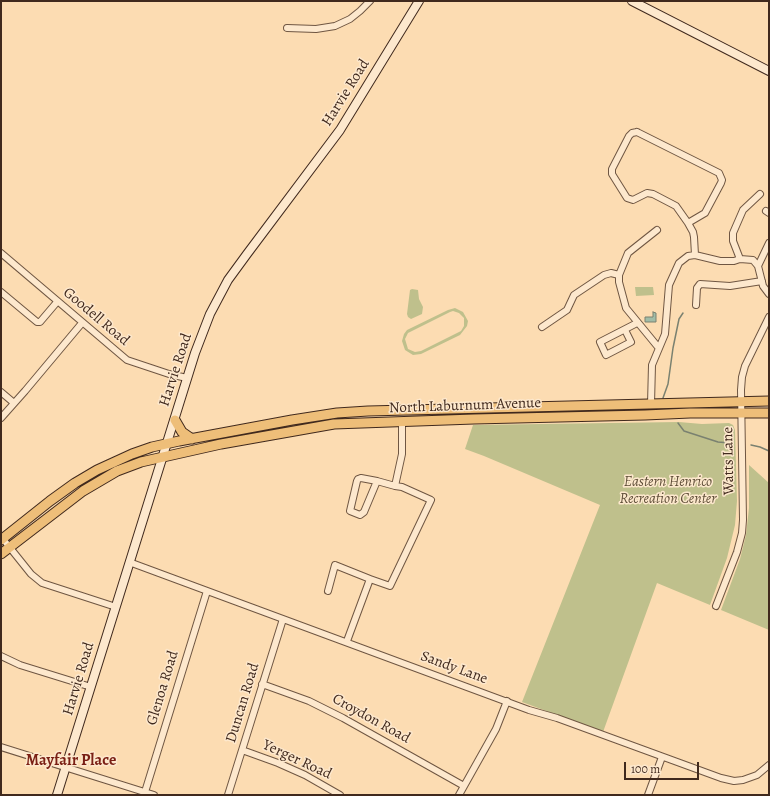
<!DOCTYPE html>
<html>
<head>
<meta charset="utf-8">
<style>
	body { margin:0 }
	#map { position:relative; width:770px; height:796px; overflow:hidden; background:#fcdcb2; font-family:Alegreya,serif }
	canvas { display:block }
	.frame { position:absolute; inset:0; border:2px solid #40291d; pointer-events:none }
	.scale { position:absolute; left:624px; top:762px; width:75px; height:18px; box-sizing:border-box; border:2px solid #40291d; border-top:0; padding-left:5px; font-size:12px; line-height:14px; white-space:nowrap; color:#40291d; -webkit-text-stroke:3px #fde8cd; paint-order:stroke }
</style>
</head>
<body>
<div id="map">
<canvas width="770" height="796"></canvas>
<div class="frame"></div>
<div class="scale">100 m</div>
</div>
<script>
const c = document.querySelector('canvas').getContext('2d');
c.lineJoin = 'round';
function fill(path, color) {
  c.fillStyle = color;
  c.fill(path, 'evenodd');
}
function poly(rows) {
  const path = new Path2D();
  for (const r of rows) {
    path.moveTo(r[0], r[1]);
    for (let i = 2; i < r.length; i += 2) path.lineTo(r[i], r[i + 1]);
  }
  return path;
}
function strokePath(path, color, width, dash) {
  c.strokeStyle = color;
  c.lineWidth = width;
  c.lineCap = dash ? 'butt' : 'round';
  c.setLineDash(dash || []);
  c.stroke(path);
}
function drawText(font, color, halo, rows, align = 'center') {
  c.font = font + ' Alegreya,serif';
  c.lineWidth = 3;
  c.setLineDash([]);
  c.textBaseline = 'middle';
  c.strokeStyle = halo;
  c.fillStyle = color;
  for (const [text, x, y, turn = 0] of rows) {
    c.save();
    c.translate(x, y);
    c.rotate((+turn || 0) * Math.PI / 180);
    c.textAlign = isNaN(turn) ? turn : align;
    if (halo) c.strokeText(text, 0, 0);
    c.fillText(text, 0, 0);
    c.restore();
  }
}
fill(poly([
	[635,287,653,287,654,295,636,296],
	[412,289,418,290,419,299,423,307,422,314,411,319,408,317,407,314,410,290],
	[455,308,463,312,468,321,467,326,460,335,421,354,413,355,405,350,402,341,404,334,407,330,448,310],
	[453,311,459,313,464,318,464,326,461,331,421,351,415,352,408,349,405,339,408,333,450,312],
	[679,422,702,424,729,423,733,425,735,430,737,501,735,525,727,558,710,605,657,583,603,732,522,702,600,505,484,456,465,449,473,425],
	[749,465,769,483,769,630,721,610,740,559,746,535,749,508]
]), '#bfc08c');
const water = poly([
	[653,312,656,313,656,322,645,322,645,317,653,317,653,312]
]);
fill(water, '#a0bca7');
strokePath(water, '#7a8170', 1);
strokePath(poly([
	[663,398,668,384,673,348,679,319,683,313],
	[678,423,684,431,718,442,730,443],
	[751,445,760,447,769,451]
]), '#7a8170', 1.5);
const street = poly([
	[287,28,316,29,335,26,350,19,360,11,370,1],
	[637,132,719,173,722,180,721,183,705,213,688,223,676,206,653,194,647,193,633,200,627,198,612,174,612,169,629,136,632,133,637,132],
	[766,211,769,213],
	[688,223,693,232,694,237,695,255],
	[657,230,628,253,619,275,619,282,626,308,658,347],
	[1,253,127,360,169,374,187,378],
	[740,259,733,241,733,233,743,210,760,194],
	[758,266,769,243],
	[1,292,37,322,40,322,57,302],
	[696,305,697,288,700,284,730,286,762,281],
	[542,327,567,310,574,295,604,275,611,273,619,275],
	[625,330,631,342,606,355,600,342,637,323],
	[1,392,14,403],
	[651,404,652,365,665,334,669,285,679,263,688,256,695,255,720,261,734,261,740,259,753,260,758,266,763,286,769,294],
	[1,418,25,391,82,323],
	[361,478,377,481,364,512,360,515,350,511,357,481,358,479,361,478],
	[377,481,395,486],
	[3,539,31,574,42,583,116,607],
	[129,562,529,710,557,718,721,778,734,781,743,780,757,775,769,765],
	[328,591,335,565,370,579],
	[716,606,737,552,742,533,743,520,741,390,742,377,745,366,769,317],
	[347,641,370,579,390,586,431,500,402,487,395,486,402,454,402,422],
	[1,656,20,665,91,687],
	[262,684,309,701,343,718,464,786],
	[1,747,154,795],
	[242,750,278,763,305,775,340,795],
	[145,792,207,591],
	[228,795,283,619],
	[459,795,496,729,507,701],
	[648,795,662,757]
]);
const secondary = poly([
	[632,1,769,71],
	[57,795,195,353,210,314,228,280,247,254,340,130,419,1]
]);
const primary = poly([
	[175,420,182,432,192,439],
	[1,540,50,501,75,483,97,470,132,454,152,447,179,441,292,420,337,413,368,411,769,401],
	[1,554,83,491,117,471,141,462,221,444,334,424,474,419,645,415,690,413,769,413]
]);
strokePath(street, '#6f5642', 8);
strokePath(secondary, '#40291d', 10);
strokePath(primary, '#40291d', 11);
strokePath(street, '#fde8cd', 6);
strokePath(secondary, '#fde8cd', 8);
strokePath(primary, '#eebe79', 9);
drawText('15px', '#40291d', '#fde8cd', [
	["Harvie Road",346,93,-58],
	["Goodell Road",96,317,40],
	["Harvie Road",176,370,-72],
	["North Laburnum Avenue",465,406,-2],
	["Watts Lane",729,461,-91],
	["Sandy Lane",454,668,20],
	["Harvie Road",79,679,-73],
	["Glenoa Road",163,688,-73],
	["Duncan Road",243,703,-73],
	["Croydon Road",371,719,29],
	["Yerger Road",297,760,25]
]);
drawText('italic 15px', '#604f39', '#fde8cd', [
	["Eastern Henrico",668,482],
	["Recreation Center",668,499]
]);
drawText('bold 16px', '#7a1f14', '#fde8cd', [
	["Mayfair Place",71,761]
]);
</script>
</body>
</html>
